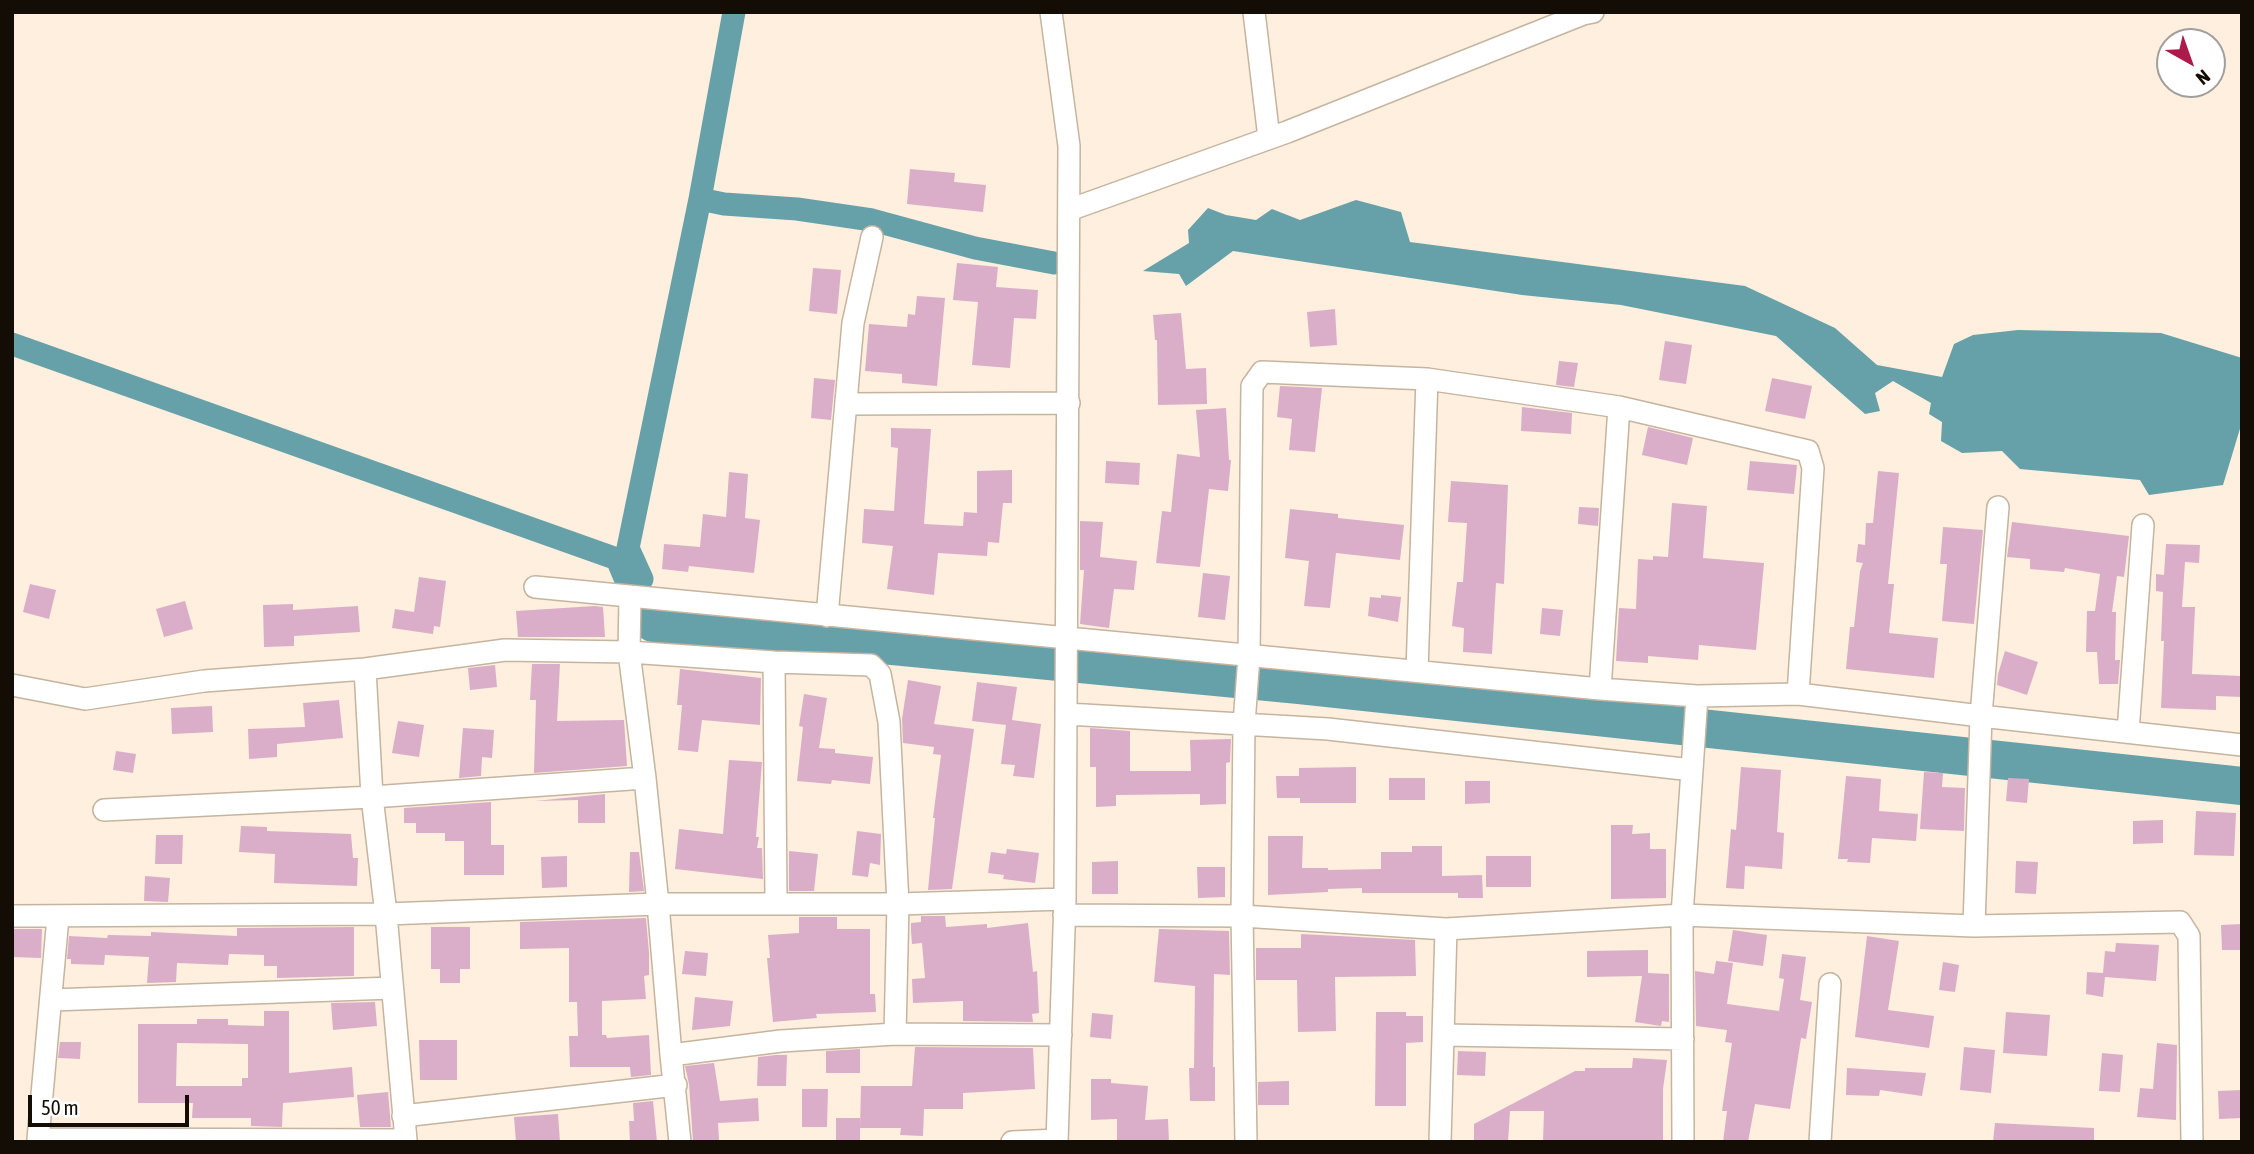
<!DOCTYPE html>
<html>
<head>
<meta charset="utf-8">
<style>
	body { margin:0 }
	#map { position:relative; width:2254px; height:1154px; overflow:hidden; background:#feefde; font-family:"Asap Condensed",sans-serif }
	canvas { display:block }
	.frame { position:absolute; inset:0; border:14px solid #130d06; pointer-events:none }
	.north { position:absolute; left:2156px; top:28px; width:70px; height:70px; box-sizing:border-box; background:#fff; border:2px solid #a19e9b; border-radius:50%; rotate:140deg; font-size:19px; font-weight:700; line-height:28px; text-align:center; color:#130d06 }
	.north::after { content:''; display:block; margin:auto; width:24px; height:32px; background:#ac1a4c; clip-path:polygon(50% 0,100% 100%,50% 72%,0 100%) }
	.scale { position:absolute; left:28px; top:1095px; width:161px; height:32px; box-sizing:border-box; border:4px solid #130d06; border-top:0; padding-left:9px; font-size:21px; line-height:24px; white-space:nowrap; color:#130d06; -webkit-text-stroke:5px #fff; paint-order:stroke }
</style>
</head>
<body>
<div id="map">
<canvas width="2254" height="1154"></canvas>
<div class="frame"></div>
<div class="north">N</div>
<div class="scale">50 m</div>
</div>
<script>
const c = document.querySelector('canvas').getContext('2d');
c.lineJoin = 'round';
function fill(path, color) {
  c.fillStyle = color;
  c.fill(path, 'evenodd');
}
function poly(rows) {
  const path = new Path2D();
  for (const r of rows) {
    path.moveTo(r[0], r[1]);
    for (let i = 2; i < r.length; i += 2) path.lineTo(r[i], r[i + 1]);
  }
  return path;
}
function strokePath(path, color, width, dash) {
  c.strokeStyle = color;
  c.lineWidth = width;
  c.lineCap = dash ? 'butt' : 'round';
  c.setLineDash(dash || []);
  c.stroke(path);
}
fill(poly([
	[1356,200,1401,212,1410,242,1745,286,1835,328,1877,365,1942,377,1954,344,1973,335,2018,330,2161,333,2242,358,2242,422,2223,485,2149,495,2140,480,2020,469,2002,451,1962,453,1941,441,1942,422,1929,414,1931,403,1893,381,1875,393,1880,411,1865,414,1776,336,1621,305,1522,295,1233,251,1186,286,1179,274,1143,271,1189,243,1188,230,1208,208,1226,215,1256,220,1272,209,1300,220]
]), '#66a0a8');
strokePath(poly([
	[700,199,734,12],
	[12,344,617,559,625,578,642,579,628,548,700,199,724,204,797,209,872,220,975,248,1054,263]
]), '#66a0a8', 23);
strokePath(poly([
	[653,623,1299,685,2242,786]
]), '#66a0a8', 38);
fill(poly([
	[910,169,955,173,954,182,986,185,983,212,907,204],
	[957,263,998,267,996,287,1038,290,1036,319,1014,318,1010,368,972,365,978,302,953,300],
	[813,268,841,270,837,314,809,311],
	[917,296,945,298,937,386,902,383,902,374,865,371,869,324,907,327,908,314,915,315],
	[1335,309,1337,345,1310,347,1307,312],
	[1181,313,1186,369,1206,368,1207,404,1158,405,1157,340,1155,340,1153,315],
	[1665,341,1692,345,1686,384,1659,380],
	[1559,361,1578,363,1574,387,1556,385],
	[814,378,835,380,831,420,811,418],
	[1772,378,1812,386,1805,419,1765,411],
	[1280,386,1322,388,1315,452,1289,450,1292,419,1277,417],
	[1522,407,1572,413,1571,434,1521,431],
	[1226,408,1229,460,1231,460,1228,491,1209,489,1200,567,1156,563,1162,511,1171,512,1177,454,1200,457,1196,410],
	[1648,427,1693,438,1687,465,1642,455],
	[891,428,931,429,924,524,963,526,964,512,977,513,977,471,1012,470,1012,503,1003,503,999,543,988,542,987,556,938,553,934,595,887,589,893,546,862,543,864,509,894,511,898,448,891,447],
	[1106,461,1140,463,1139,485,1105,483],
	[1750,461,1797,465,1794,494,1747,490],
	[1878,471,1899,473,1888,584,1894,584,1889,633,1938,638,1934,678,1846,669,1850,627,1854,627,1860,571,1863,563,1856,562,1858,544,1865,545,1866,523,1873,523],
	[729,472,748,474,745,518,760,520,754,573,689,566,688,572,662,569,664,544,700,547,703,514,726,517],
	[1451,481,1508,485,1504,584,1496,583,1492,654,1463,652,1464,628,1452,626,1457,582,1463,582,1467,523,1448,522],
	[1672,503,1707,506,1703,558,1764,563,1756,650,1699,645,1698,660,1648,656,1648,663,1616,661,1619,608,1636,609,1638,559,1653,560,1653,556,1668,557],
	[1579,507,1599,508,1598,526,1578,524],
	[1290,509,1338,514,1338,518,1404,525,1400,560,1336,553,1330,608,1304,606,1309,561,1285,558],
	[1080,521,1103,522,1100,557,1137,561,1134,590,1114,589,1109,628,1080,624,1084,570,1080,570],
	[2012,522,2129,536,2124,577,2117,576,2112,612,2116,612,2115,660,2120,660,2118,684,2099,684,2097,652,2086,652,2087,611,2095,611,2100,574,2065,568,2064,572,2030,569,2030,559,2007,557],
	[1943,527,1983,530,1974,624,1942,621,1947,564,1940,564],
	[2166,544,2200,545,2199,563,2185,562,2182,607,2195,607,2192,674,2242,676,2242,697,2216,696,2216,710,2161,708,2164,641,2161,641,2163,592,2156,591,2156,574,2164,575],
	[1203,573,1230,576,1225,620,1198,617],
	[419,577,446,581,440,627,434,626,433,634,392,628,395,609,414,612],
	[30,584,56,590,49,619,23,612],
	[1381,595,1401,597,1398,622,1368,616,1370,597,1381,598],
	[185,601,193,629,164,637,156,609],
	[293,604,293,610,358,606,360,632,294,636,294,646,264,647,263,605],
	[595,606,603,607,605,637,518,637,516,611],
	[1542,608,1563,610,1560,636,1540,634],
	[2005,651,2038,662,2027,695,1997,685,1998,674],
	[532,664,560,664,557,721,624,720,627,766,534,773,536,700,530,700],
	[495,665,497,687,470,690,468,668],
	[680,669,761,678,760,725,702,720,698,752,678,750,682,705,677,705],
	[908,680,941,686,934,724,974,729,952,889,928,890,935,818,933,818,941,755,933,754,934,747,903,743,902,719],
	[977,682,1017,687,1012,720,1041,724,1034,778,1013,776,1015,765,1001,764,1006,725,972,721],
	[804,694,827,698,819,748,835,749,835,753,873,757,870,784,832,780,831,784,797,781,803,727,799,726],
	[339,700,343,738,277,744,277,757,249,759,248,729,305,727,303,703],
	[212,706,213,732,172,734,171,708],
	[398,721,424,725,419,757,392,753],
	[463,728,494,730,492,758,482,757,481,776,459,778],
	[1090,728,1130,731,1130,771,1191,771,1190,740,1231,739,1230,762,1226,763,1226,804,1200,805,1200,794,1116,795,1116,806,1096,807,1096,767,1090,767],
	[116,751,136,754,133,773,113,770],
	[729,760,762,762,756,837,759,837,757,848,762,848,763,879,675,869,679,829,723,834],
	[1356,767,1356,803,1300,803,1300,798,1277,798,1276,776,1299,776,1299,768],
	[1741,767,1781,770,1777,832,1784,833,1782,869,1745,866,1744,889,1726,888,1731,829,1736,830],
	[1924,772,1943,773,1942,787,1965,788,1964,831,1920,829],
	[1846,776,1881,779,1879,811,1918,814,1916,841,1872,838,1870,863,1847,862,1848,859,1838,859],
	[1389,778,1425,778,1425,800,1389,800],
	[2008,778,2029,779,2027,803,2006,801],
	[1465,781,1490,781,1490,803,1465,804],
	[605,794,605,823,578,823,578,800,535,801],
	[491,802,491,845,504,845,504,875,464,875,464,841,445,841,445,833,416,833,416,823,404,823,404,808],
	[2196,811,2236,813,2234,856,2194,855],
	[2163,820,2163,843,2133,844,2133,821],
	[1611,825,1633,825,1632,834,1650,833,1650,849,1666,849,1666,898,1611,899],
	[241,826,267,827,267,831,351,834,353,858,358,858,357,886,274,883,275,854,239,852],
	[857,831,881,834,880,865,870,863,868,877,852,875],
	[156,835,183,835,182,864,155,864],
	[1268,836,1303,836,1302,868,1328,868,1328,870,1381,869,1381,852,1412,852,1412,846,1442,846,1442,876,1482,875,1483,898,1458,898,1458,893,1362,893,1362,888,1328,889,1328,892,1268,895],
	[1007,849,1039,853,1035,883,1003,879,1004,875,988,873,991,852,1006,854],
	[789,851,818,854,814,891,789,891],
	[630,852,639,852,644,891,629,892],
	[567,856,567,887,542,888,541,857],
	[1486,856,1531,856,1531,887,1486,887],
	[1118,861,1118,894,1092,894,1092,862],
	[2016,861,2038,862,2036,894,2015,893],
	[1197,867,1225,867,1225,897,1198,898],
	[145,876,170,878,168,902,144,901],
	[921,916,945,916,946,927,987,924,987,928,1028,923,1033,972,1037,971,1039,1013,1032,1014,1033,1022,963,1021,963,1001,913,1003,912,979,925,978,922,943,912,944,911,931,911,923,921,922],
	[799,917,837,917,837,929,870,929,870,994,875,994,876,1012,816,1014,817,1018,773,1022,767,958,770,958,768,935,799,933],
	[646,918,649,953,649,975,644,976,646,999,602,1001,602,1035,606,1035,607,1038,649,1035,651,1075,631,1077,630,1067,570,1067,569,1036,578,1036,577,1002,569,1002,569,948,520,949,520,922],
	[2242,924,2242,950,2222,950,2221,925],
	[354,927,354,976,277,978,277,966,264,966,264,955,229,954,228,965,177,963,176,982,147,983,149,957,105,955,104,965,71,964,71,959,67,959,69,936,107,938,108,935,151,936,151,932,237,936,237,928],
	[431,927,470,927,470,969,460,969,460,983,440,983,440,969,431,969],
	[12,929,42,929,41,958,12,957],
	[1159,929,1229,931,1230,975,1214,974,1213,1067,1215,1067,1215,1101,1190,1101,1189,1068,1194,1068,1195,986,1154,982],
	[1733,930,1767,935,1763,966,1728,961],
	[1301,934,1415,940,1416,976,1335,977,1336,1031,1298,1032,1297,980,1256,980,1256,948,1301,948],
	[1867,936,1899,941,1888,1010,1934,1016,1929,1048,1855,1037],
	[2116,943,2159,945,2156,981,2105,977,2103,997,2086,994,2087,972,2103,973,2105,951,2115,952],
	[1648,950,1648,973,1669,974,1669,1022,1662,1021,1661,1026,1635,1022,1642,976,1587,977,1587,951],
	[685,951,708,953,706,976,682,974],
	[1782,954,1806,957,1800,1000,1812,1002,1806,1039,1801,1038,1790,1109,1755,1104,1748,1142,1723,1142,1727,1111,1722,1111,1732,1043,1725,1042,1727,1030,1696,1026,1695,971,1714,974,1716,961,1733,963,1727,1004,1779,1011,1784,979,1779,978],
	[1943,962,1959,965,1955,992,1939,990],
	[695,997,733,1001,730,1026,692,1030],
	[375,1002,377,1026,333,1030,331,1003],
	[264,1011,289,1011,289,1073,352,1067,354,1097,283,1103,282,1127,251,1126,251,1118,192,1118,193,1103,138,1103,138,1024,197,1024,197,1019,228,1019,228,1025,264,1026],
	[177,1043,248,1044,248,1078,242,1078,242,1086,176,1086],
	[1376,1012,1406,1012,1406,1016,1423,1016,1423,1042,1406,1043,1406,1106,1375,1106],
	[2006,1012,2050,1015,2047,1056,2003,1053],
	[1092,1013,1113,1015,1111,1039,1090,1037],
	[419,1040,457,1040,457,1080,420,1080],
	[60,1042,81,1042,80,1059,58,1058],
	[2157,1043,2177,1045,2176,1120,2137,1117,2140,1088,2153,1089],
	[915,1047,1033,1048,1035,1089,963,1093,963,1109,924,1109,923,1136,900,1135,901,1128,860,1128,861,1086,912,1086],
	[1964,1047,1995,1050,1991,1093,1960,1090],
	[860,1049,860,1073,826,1073,826,1051],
	[1458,1051,1486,1052,1485,1076,1457,1075],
	[2102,1053,2123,1055,2120,1092,2099,1091],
	[776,1055,787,1055,786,1086,757,1086,758,1057],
	[1633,1058,1667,1060,1663,1089,1663,1142,1543,1142,1544,1111,1510,1111,1508,1142,1474,1142,1474,1124,1575,1071,1585,1071,1585,1068,1632,1068],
	[714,1063,720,1101,758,1098,759,1121,718,1123,719,1140,693,1142,689,1084,685,1066],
	[1847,1068,1926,1073,1922,1096,1880,1090,1879,1096,1846,1095],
	[1091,1079,1111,1079,1111,1083,1148,1086,1145,1120,1168,1119,1169,1142,1117,1142,1117,1119,1091,1120],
	[1289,1081,1289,1105,1258,1105,1258,1082],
	[802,1089,828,1089,827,1127,802,1127],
	[2242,1090,2242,1118,2219,1119,2218,1091],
	[388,1092,391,1127,360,1127,357,1095],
	[653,1101,657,1142,630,1142,629,1121,634,1121,633,1103],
	[558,1114,560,1142,516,1142,514,1117],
	[836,1118,860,1118,860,1140,836,1140],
	[1995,1123,2094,1128,2094,1142,1993,1142]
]), '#daaec9');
const minor = poly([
	[1051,12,1069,146,1065,899,1057,1142],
	[1254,12,1269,138],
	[1069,210,1287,132,1583,14,1593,12],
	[1427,379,1619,407,1600,689],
	[846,404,1069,403],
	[1619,407,1808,451,1813,468,1798,694],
	[1998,507,1981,716,2242,745],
	[535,587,1600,689,1697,696,1798,694,1981,716,1974,926],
	[827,616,853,323,872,237],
	[12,685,85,699,204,681,365,669,505,650,629,652,630,597],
	[2128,732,2143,525],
	[1692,770,1697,696],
	[645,778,629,652,774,662,871,665,880,674,889,722,898,904,1065,899],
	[104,810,372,797,365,669],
	[773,904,776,900,774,662],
	[1064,915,1242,916,1446,929,1682,915,1692,770,1328,729,1067,714],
	[12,916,386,914,406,1140,38,1139,38,1142],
	[51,1000,392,988],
	[895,1034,1061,1035],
	[1443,1035,1683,1039],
	[671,1055,781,1041,895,1034,898,904,658,904,386,914,372,797,645,778,658,904,671,1055,680,1142],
	[403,1116,676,1085],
	[38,1139,58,917],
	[1012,1142,1057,1140],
	[1246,1142,1242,916,1244,724,1249,656,1252,386,1262,372,1427,379,1417,671],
	[1440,1142,1446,929],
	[1683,1142,1682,915,1974,926,2180,922,2189,936,2192,1142],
	[1820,1142,1830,984]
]);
strokePath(minor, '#c5b49f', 24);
strokePath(minor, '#fff', 21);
</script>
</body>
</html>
